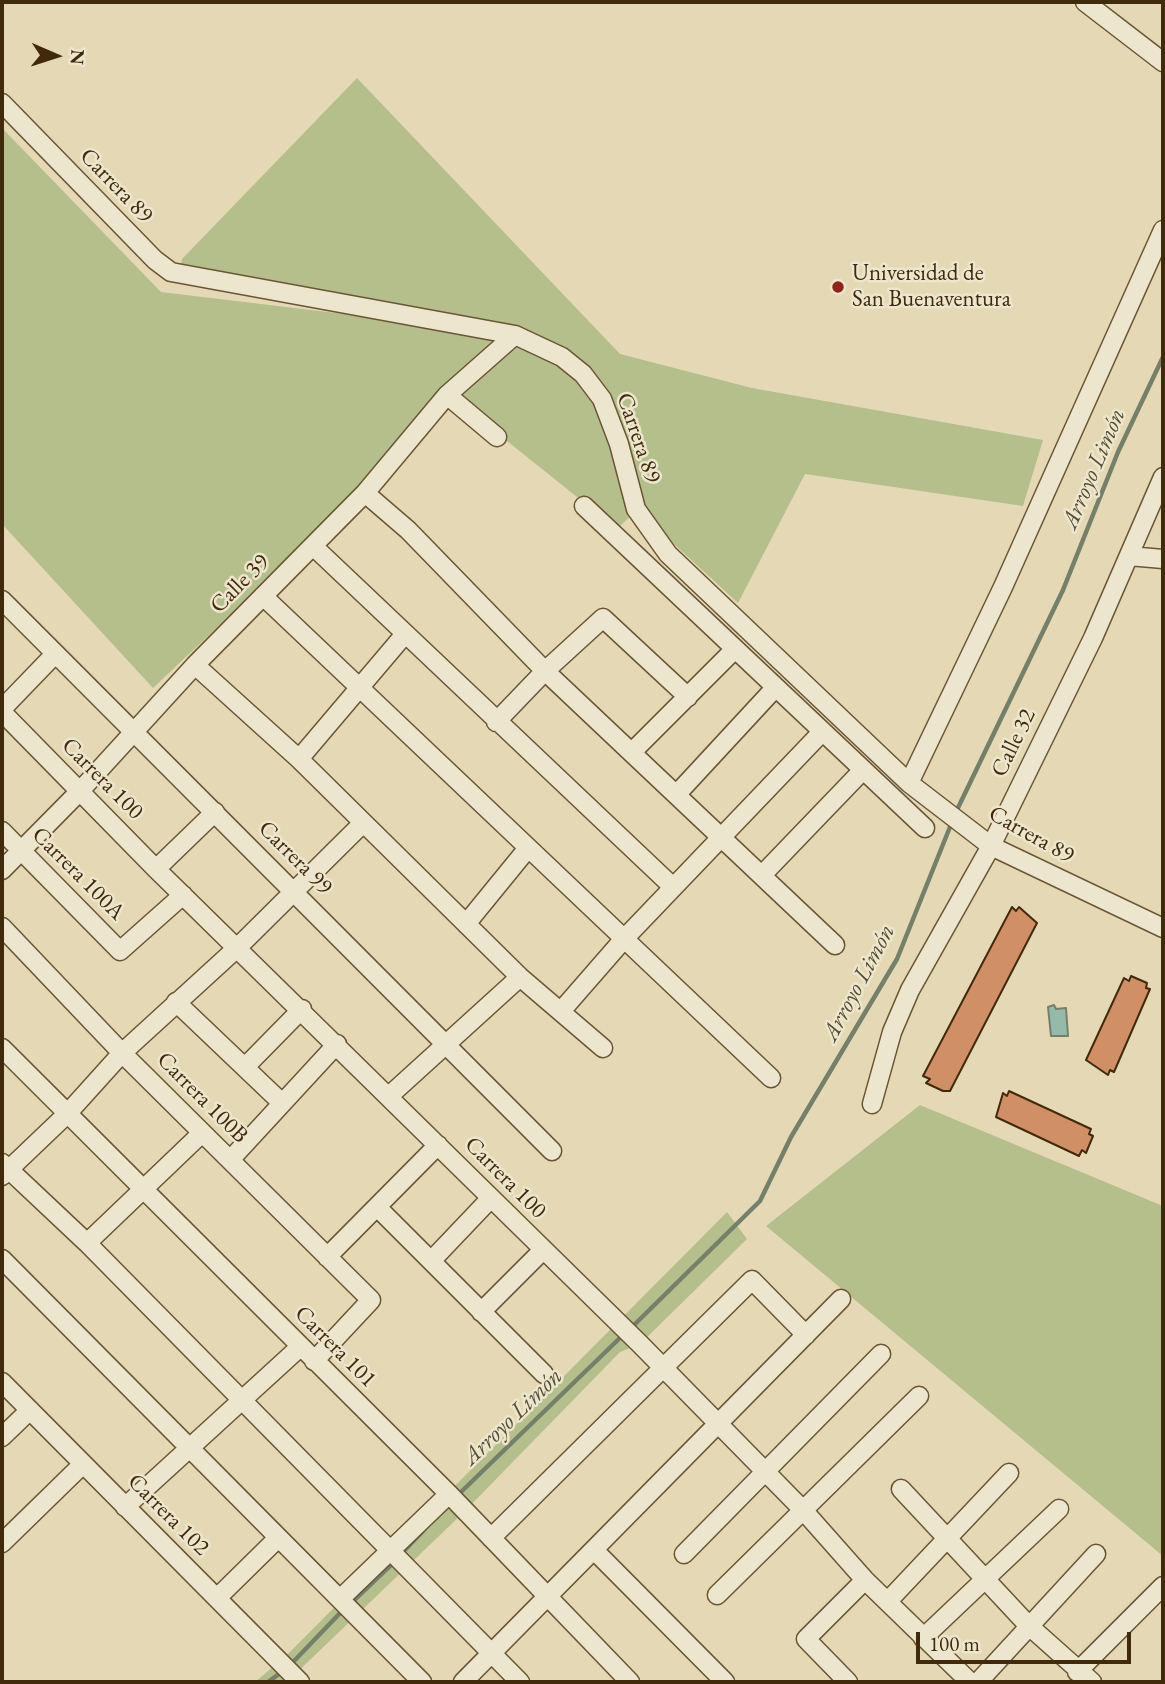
<!DOCTYPE html>
<html>
<head>
<meta charset="utf-8">
<style>
	body { margin:0 }
	#map { position:relative; width:1165px; height:1684px; overflow:hidden; background:#e4d9b4; font-family:"EB Garamond",serif }
	canvas { display:block }
	.frame { position:absolute; inset:0; border:4px solid #412a0b; pointer-events:none }
	.north { position:absolute; left:21px; top:21px; width:70px; height:70px; -webkit-text-stroke:5px #ede6ce; paint-order:stroke; rotate:93deg; font-size:19px; font-weight:700; line-height:28px; text-align:center; color:#412a0b }
	.north::after { content:''; display:block; margin:auto; width:24px; height:32px; background:#412a0b; clip-path:polygon(50% 0,100% 100%,50% 72%,0 100%) }
	.scale { position:absolute; left:916px; top:1632px; width:215px; height:32px; box-sizing:border-box; border:4px solid #412a0b; border-top:0; padding-left:9px; font-size:21px; line-height:24px; white-space:nowrap; color:#412a0b; -webkit-text-stroke:5px #ede6ce; paint-order:stroke }
</style>
</head>
<body>
<div id="map">
<canvas width="1165" height="1684"></canvas>
<div class="frame"></div>
<div class="north">N</div>
<div class="scale">100 m</div>
</div>
<script>
const c = document.querySelector('canvas').getContext('2d');
c.lineJoin = 'round';
function fill(path, color) {
  c.fillStyle = color;
  c.fill(path, 'evenodd');
}
function poly(rows) {
  const path = new Path2D();
  for (const r of rows) {
    path.moveTo(r[0], r[1]);
    for (let i = 2; i < r.length; i += 2) path.lineTo(r[i], r[i + 1]);
  }
  return path;
}
function strokePath(path, color, width, dash) {
  c.strokeStyle = color;
  c.lineWidth = width;
  c.lineCap = dash ? 'butt' : 'round';
  c.setLineDash(dash || []);
  c.stroke(path);
}
function drawText(font, color, halo, rows, align = 'center') {
  c.font = font + ' "EB Garamond",serif';
  c.lineWidth = 5;
  c.setLineDash([]);
  c.textBaseline = 'middle';
  c.strokeStyle = halo;
  c.fillStyle = color;
  for (const [text, x, y, turn = 0] of rows) {
    c.save();
    c.translate(x, y);
    c.rotate((+turn || 0) * Math.PI / 180);
    c.textAlign = isNaN(turn) ? turn : align;
    if (halo) c.strokeText(text, 0, 0);
    c.fillText(text, 0, 0);
    c.restore();
  }
}
fill(poly([
	[357,78,620,354,752,388,1043,440,1023,506,805,474,738,603,637,510,617,529,457,401,153,688,2,524,2,128,161,292,478,330,179,275,182,259],
	[920,1105,1163,1206,1163,1556,766,1226],
	[727,1212,747,1239,640,1344,620,1352,464,1512,287,1682,255,1682,287,1655]
]), '#b5bf8c');
const water = poly([
	[1054,1005,1056,1009,1066,1008,1068,1036,1051,1036,1048,1007,1054,1005]
]);
fill(water, '#96baa9');
strokePath(water, '#74806a', 2);
strokePath(poly([
	[955,814,1063,590,1118,452,1163,357],
	[631,1328,760,1201,791,1137,897,959,952,822],
	[461,1492,624,1334],
	[400,1555,423,1531],
	[350,1604,394,1562],
	[295,1660,343,1610],
	[268,1682,279,1674]
]), '#74806a', 4.5);
const building = poly([
	[1012,907,1016,911,1019,907,1037,923,950,1091,943,1091,926,1083,930,1079,923,1076,1012,907],
	[1131,976,1147,983,1146,988,1150,989,1114,1072,1110,1070,1108,1075,1086,1060,1124,978,1129,981,1131,976],
	[1009,1091,1091,1129,1089,1134,1093,1136,1086,1153,1082,1150,1079,1156,996,1117,1003,1093,1007,1096,1009,1091]
]);
fill(building, '#d08f65');
strokePath(building, '#412a0b', 2);
const minor = poly([
	[1085,2,1163,62],
	[2,103,155,260,171,272,515,335,562,357,583,374,602,399,619,444,636,509,668,554,909,783,991,846,1163,928],
	[447,395,497,437],
	[365,493,408,530,545,671,835,945],
	[584,506,925,828],
	[313,546,673,887],
	[1129,556,1163,559],
	[263,596,771,1078],
	[2,600,552,1151],
	[195,665,299,759,520,977,603,1048],
	[2,709,55,654],
	[2,712,156,869,640,1344,803,1510,865,1580,970,1682],
	[496,722,545,671,603,618,688,697],
	[632,752,734,650],
	[299,759,405,634],
	[909,783,1003,587,1163,230],
	[676,795,775,688],
	[2,831,120,951,183,895],
	[156,869,215,812],
	[2,870,79,792,195,665,365,493,447,395,515,335],
	[763,874,863,770],
	[466,924,528,848],
	[2,927,122,1053,371,1300,314,1361],
	[176,1002,282,1103],
	[562,1010,623,940,822,732],
	[2,1048,449,1494,630,1682],
	[245,1067,302,1009],
	[389,1096,520,977],
	[872,1104,892,1032,910,990,991,846,1093,638,1163,477],
	[230,1160,337,1044],
	[2,1163,87,1243,520,1682],
	[2,1176,67,1114,122,1053,238,947,362,824],
	[377,1207,544,1374],
	[87,1243,202,1133],
	[327,1257,438,1145],
	[2,1259,422,1682],
	[432,1260,491,1198],
	[481,1312,543,1250],
	[2,1382,300,1682],
	[2,1437,30,1410],
	[901,1489,1028,1625,1092,1682],
	[125,1507,300,1347],
	[491,1538,752,1280,806,1335],
	[2,1543,83,1464],
	[594,1550,725,1682],
	[684,1554,881,1354],
	[717,1595,919,1396],
	[217,1598,278,1538],
	[340,1599,449,1494],
	[888,1601,1009,1473],
	[923,1638,1059,1509],
	[1077,1672,1163,1586],
	[463,1682,841,1299],
	[848,1682,806,1639,865,1580],
	[978,1682,1096,1554]
]);
strokePath(minor, '#6a5635', 21);
strokePath(minor, '#ede6ce', 18);
for (const [x, y, r, color] of [
	[838,287,7,"#8f2418"]
]) {
  const dot = new Path2D();
  dot.arc(x, y, r, 0, 2 * Math.PI);
  c.fillStyle = color;
  c.fill(dot);
  strokePath(dot, '#ede6ce', 2.5);
}
drawText('23px', '#412a0b', '#ede6ce', [
	["Carrera 89",116,186,46],
	["Carrera 89",638,438,71],
	["Calle 39",240,584,-45],
	["Calle 32",1014,743,-64],
	["Carrera 100",102,779,45],
	["Carrera 89",1031,835,29],
	["Carrera 99",295,858,45],
	["Carrera 100A",78,874,45],
	["Carrera 100B",202,1098,45],
	["Carrera 100",505,1178,45],
	["Carrera 101",335,1347,45],
	["Carrera 102",168,1515,45]
]);
drawText('23px', '#412a0b', '#ede6ce', [
	["Universidad de",852,274],
	["San Buenaventura",852,300]
], 'left');
drawText('italic 24px', '#564e32', '#ede6ce', [
	["Arroyo Limón",1094,469,-67],
	["Arroyo Limón",859,983,-62],
	["Arroyo Limón",513,1417,-44]
]);
</script>
</body>
</html>
